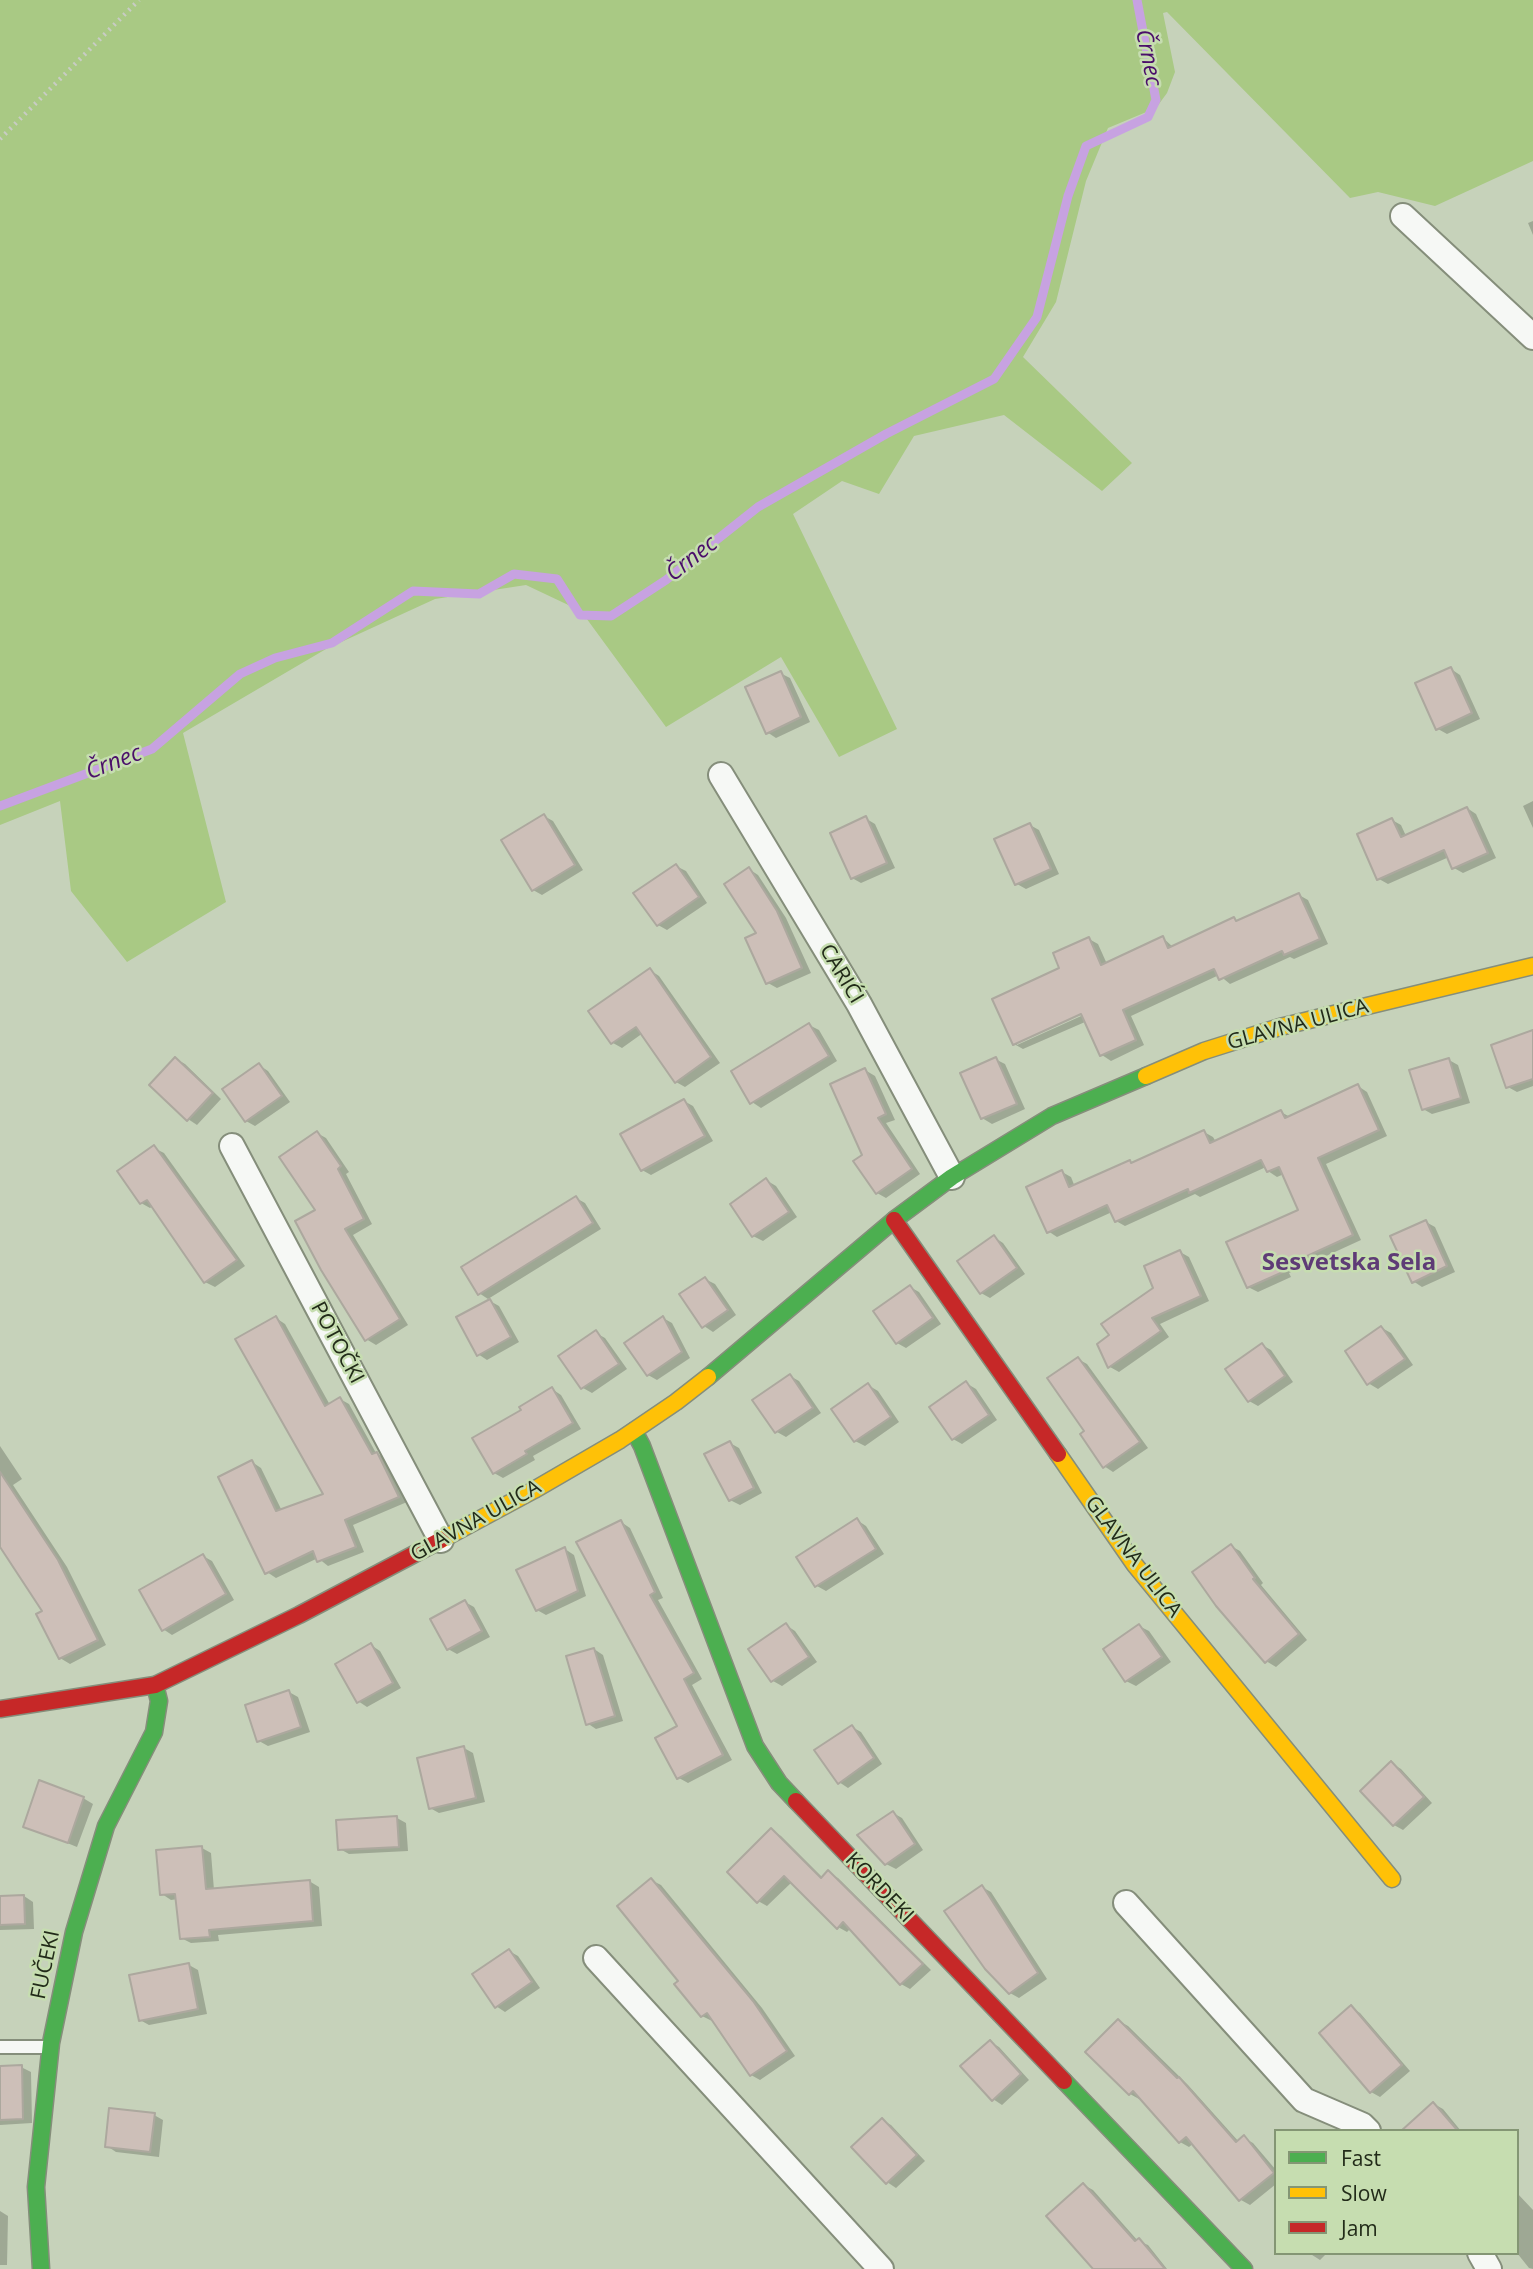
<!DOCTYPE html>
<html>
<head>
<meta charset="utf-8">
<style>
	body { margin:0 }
	#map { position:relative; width:1533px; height:2269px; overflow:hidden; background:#c6d2ba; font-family:"Open Sans",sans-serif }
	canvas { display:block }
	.legend { position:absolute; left:1274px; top:2129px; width:245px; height:126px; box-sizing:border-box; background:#c6ddb0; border:2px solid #849674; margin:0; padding:9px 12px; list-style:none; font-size:21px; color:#222b19 }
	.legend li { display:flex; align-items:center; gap:14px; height:35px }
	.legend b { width:35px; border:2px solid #849674 }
</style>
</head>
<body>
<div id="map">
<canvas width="1533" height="2269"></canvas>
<ul class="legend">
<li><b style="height:9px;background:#4caf50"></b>Fast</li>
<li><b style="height:9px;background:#ffc107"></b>Slow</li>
<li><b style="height:9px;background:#c62828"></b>Jam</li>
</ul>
</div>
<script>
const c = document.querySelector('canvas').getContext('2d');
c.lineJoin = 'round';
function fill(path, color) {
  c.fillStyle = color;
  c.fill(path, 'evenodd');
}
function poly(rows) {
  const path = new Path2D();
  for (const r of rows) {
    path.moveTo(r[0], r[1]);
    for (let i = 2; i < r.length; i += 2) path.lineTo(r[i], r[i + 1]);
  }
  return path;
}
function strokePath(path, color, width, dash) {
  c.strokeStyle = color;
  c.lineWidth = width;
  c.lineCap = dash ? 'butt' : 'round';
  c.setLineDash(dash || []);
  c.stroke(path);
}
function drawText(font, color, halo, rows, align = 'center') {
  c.font = font + ' "Open Sans",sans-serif';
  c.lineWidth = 5;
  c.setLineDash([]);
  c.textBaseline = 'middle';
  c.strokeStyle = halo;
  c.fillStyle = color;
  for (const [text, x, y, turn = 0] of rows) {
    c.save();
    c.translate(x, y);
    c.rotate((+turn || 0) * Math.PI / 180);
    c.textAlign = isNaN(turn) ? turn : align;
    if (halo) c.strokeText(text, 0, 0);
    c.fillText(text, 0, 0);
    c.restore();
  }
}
fill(poly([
	[0,0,1533,0,1533,161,1435,206,1378,192,1350,198,1167,12,1163,13,1175,72,1167,93,1156,108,1108,128,1086,181,1056,302,1023,357,1132,463,1102,491,1004,415,914,436,879,494,842,481,793,514,897,729,839,757,781,657,666,727,581,611,526,585,435,599,326,649,183,733,226,902,127,962,71,891,60,801,0,825]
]), '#a9c984');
fill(poly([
	[1533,221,1533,235,1528,223],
	[1451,669,1460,675,1480,719,1447,734,1438,729],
	[780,673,790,678,810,722,776,738,767,732],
	[1533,801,1533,828,1523,806],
	[1467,808,1476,814,1496,858,1463,873,1454,868,1449,857,1388,884,1379,879,1392,820,1401,825,1406,836],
	[544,816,553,821,583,870,542,895,533,890],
	[865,818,875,824,895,868,861,883,852,878],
	[1030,825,1039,830,1059,874,1026,889,1017,884],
	[676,866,686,871,707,903,667,930,658,925],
	[749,869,758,875,786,918,811,973,777,988,768,983],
	[1299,895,1308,900,1328,944,1294,959,1290,957,1230,984,1219,975,1131,1016,1144,1045,1111,1061,1102,1055,1085,1022,1023,1049,1014,1044,1062,969,1089,939,1098,944,1107,964,1163,938,1173,947,1234,919,1239,922],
	[1089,1009,1090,1012,1017,1045,1017,1041],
	[650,970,659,976,720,1063,685,1087,676,1082,643,1033,622,1048,613,1043],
	[809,1025,819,1030,837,1061,761,1108,752,1102],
	[1533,1034,1533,1086,1517,1092,1508,1087],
	[176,1059,185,1064,221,1099,197,1125,188,1119],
	[995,1059,1005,1064,1025,1109,992,1124,982,1118],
	[1449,1060,1458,1065,1470,1103,1432,1114,1423,1109],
	[259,1065,268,1071,290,1102,255,1126,246,1121],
	[865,1070,875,1076,895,1120,886,1123,920,1174,886,1198,877,1193,864,1155],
	[1358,1086,1367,1092,1387,1136,1326,1164,1361,1240,1289,1273,1291,1277,1258,1292,1248,1287,1300,1211,1284,1174,1277,1177,1268,1171,1266,1167,1200,1197,1195,1194,1125,1226,1116,1221,1112,1212,1057,1237,1048,1231,1062,1172,1071,1177,1075,1187,1130,1162,1133,1164,1204,1132,1213,1137,1216,1142,1281,1112,1290,1117],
	[684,1101,693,1106,713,1141,651,1175,642,1170],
	[317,1133,326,1138,349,1172,346,1174,372,1224,353,1235,408,1325,376,1345,366,1339,317,1211],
	[154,1148,164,1153,245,1266,215,1287,205,1282,153,1206,150,1208,141,1203],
	[766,1180,776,1186,797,1217,763,1241,753,1236],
	[576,1198,585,1203,601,1229,488,1299,479,1293],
	[1426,1222,1435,1227,1455,1272,1422,1287,1413,1281],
	[994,1237,1003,1243,1025,1274,990,1298,981,1293],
	[1180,1252,1189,1257,1209,1301,1160,1324,1169,1337,1119,1372,1110,1367,1099,1344,1111,1336,1156,1289],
	[705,1279,715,1284,736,1315,713,1332,704,1326],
	[910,1287,919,1292,941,1324,906,1348,897,1343],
	[490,1301,499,1306,519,1342,487,1360,478,1354],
	[276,1318,285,1324,330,1405,340,1399,349,1404,376,1453,387,1459,407,1502,353,1525,364,1552,328,1566,318,1558,276,1578,267,1572,252,1462,261,1468,282,1511,326,1495],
	[663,1318,672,1323,690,1358,657,1380,648,1375],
	[1382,1328,1391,1333,1413,1365,1378,1389,1368,1383],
	[596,1333,605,1338,627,1369,592,1393,583,1388,561,1357],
	[1262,1345,1271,1350,1293,1382,1258,1406,1249,1401],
	[1078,1359,1087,1364,1148,1448,1113,1472,1104,1466],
	[790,1376,799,1381,821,1413,786,1437,777,1432],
	[966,1383,976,1389,997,1420,962,1444,953,1439],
	[868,1385,878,1391,899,1422,865,1446,855,1441],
	[552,1389,561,1395,581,1429,533,1456,535,1460,503,1478,494,1473,523,1411],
	[730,1443,739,1448,762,1493,740,1505,730,1500],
	[0,1446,22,1479,13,1485,67,1567,106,1645,70,1664,60,1658,44,1612,0,1544],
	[857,1520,866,1526,884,1554,826,1591,817,1586],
	[621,1522,630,1528,663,1598,658,1600,702,1679,692,1685,732,1760,688,1783,679,1778,679,1727],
	[1231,1546,1240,1551,1263,1583,1261,1585,1307,1640,1276,1667,1266,1661],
	[565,1549,574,1555,586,1596,546,1615,537,1610],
	[203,1556,212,1561,234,1600,172,1635,163,1629],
	[465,1602,474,1607,490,1637,457,1654,448,1649],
	[786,1625,795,1631,817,1662,782,1686,773,1681],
	[1139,1626,1149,1631,1171,1662,1136,1686,1126,1681,1105,1650],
	[371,1645,380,1651,401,1688,367,1707,358,1701],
	[594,1649,603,1655,623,1721,596,1729,587,1723],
	[289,1692,298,1697,310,1732,268,1746,259,1741],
	[852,1727,861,1732,882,1764,848,1788,839,1782],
	[464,1748,473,1753,485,1802,439,1813,430,1808],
	[1391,1763,1401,1769,1432,1803,1403,1830,1394,1825],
	[83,1798,93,1804,77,1847,25,1826],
	[893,1813,902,1818,923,1850,896,1869,886,1864],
	[397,1818,406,1823,408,1851,349,1854,340,1849],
	[772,1830,781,1836,823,1878,828,1873,838,1878,931,1970,910,1989,901,1984,851,1928,847,1932,838,1927,792,1882,767,1906,758,1901],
	[202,1848,211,1853,214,1890,309,1881,319,1887,322,1926,218,1935,219,1941,191,1943,181,1938,178,1899,171,1900,162,1894],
	[651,1880,661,1885,762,2008,795,2056,760,2080,751,2075,714,2019,712,2021,702,2016,680,1981],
	[982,1887,991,1892,1047,1979,1019,1998,1010,1993],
	[24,1896,33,1902,34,1929,0,1930,0,1897],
	[509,1951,518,1956,540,1988,505,2012,496,2006],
	[189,1965,198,1970,207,2014,149,2025,140,2020],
	[1351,2007,1360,2013,1410,2071,1380,2097,1371,2092],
	[1119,2021,1128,2026,1188,2085,1239,2142,1244,2138,1253,2143,1276,2170,1276,2184,1250,2205,1241,2200,1194,2143,1189,2147,1180,2142,1141,2097,1139,2099,1130,2094],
	[990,2042,999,2047,1029,2080,1002,2105,993,2099],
	[21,2067,31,2072,32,2123,0,2125,0,2068],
	[1434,2104,1443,2109,1461,2131,1403,2131],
	[154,2115,163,2120,159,2157,116,2152,107,2146],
	[882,2120,891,2125,925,2161,896,2188,887,2182],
	[1084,2185,1093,2190,1138,2241,1148,2245,1167,2269,1096,2269],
	[1517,2193,1533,2210,1533,2269,1529,2268,1517,2253],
	[0,2211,8,2216,7,2265,0,2265],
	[1309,2253,1327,2253,1320,2260]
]), '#0003');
strokePath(poly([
	[0,806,152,749,240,674,275,658,332,643,413,591,479,594,514,574,557,579,580,615,611,616,666,580,758,507,886,434,994,379,1037,317,1068,196,1086,146,1148,117,1156,100,1137,0]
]), '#c7a2e1', 9);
const building = poly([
	[1451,667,1472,713,1436,730,1415,683,1451,667],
	[781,671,801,717,766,734,745,687,781,671],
	[1467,807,1488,853,1452,869,1444,850,1377,880,1357,834,1392,818,1401,837,1467,807],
	[544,814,575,865,532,891,501,840,544,814],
	[866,816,887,863,851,879,830,833,866,816],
	[1030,823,1051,869,1015,885,994,839,1030,823],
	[676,864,699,897,657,926,633,893,676,864],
	[749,867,777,911,802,968,766,984,745,938,756,933,724,884,749,867],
	[1299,893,1320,939,1284,955,1282,951,1219,980,1214,969,1123,1010,1136,1040,1100,1056,1081,1014,1013,1045,992,999,1059,968,1053,953,1089,937,1101,965,1163,936,1168,948,1234,917,1236,921,1299,893],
	[650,968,711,1057,675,1083,636,1027,611,1044,588,1011,650,968],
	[809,1023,829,1056,750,1104,731,1071,809,1023],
	[1533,1030,1533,1079,1506,1088,1491,1045,1533,1030],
	[175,1057,213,1093,187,1121,149,1085,175,1057],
	[996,1057,1017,1104,981,1119,960,1073,996,1057],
	[1449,1058,1461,1098,1422,1110,1409,1070,1449,1058],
	[259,1063,282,1096,245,1122,222,1089,259,1063],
	[865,1068,886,1114,878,1118,912,1169,876,1194,853,1161,862,1155,830,1084,865,1068],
	[1358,1084,1379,1130,1318,1158,1353,1235,1281,1268,1283,1272,1247,1288,1226,1242,1298,1210,1279,1167,1267,1172,1261,1160,1189,1193,1188,1189,1115,1222,1107,1205,1047,1233,1026,1187,1062,1170,1069,1187,1130,1160,1131,1163,1204,1130,1210,1143,1281,1110,1285,1118,1358,1084],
	[684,1099,705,1136,641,1171,620,1134,684,1099],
	[317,1131,341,1166,338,1169,364,1219,345,1229,400,1319,365,1341,321,1270,295,1221,315,1210,279,1157,317,1131],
	[154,1145,237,1260,204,1283,147,1200,140,1204,117,1171,154,1145],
	[766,1178,789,1212,752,1237,730,1204,766,1178],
	[576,1196,593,1223,478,1295,461,1267,576,1196],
	[1426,1220,1447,1266,1412,1283,1390,1236,1426,1220],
	[994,1235,1017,1268,980,1294,957,1261,994,1235],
	[1180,1250,1201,1296,1152,1318,1161,1331,1108,1368,1097,1344,1109,1335,1101,1324,1153,1288,1144,1266,1180,1250],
	[705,1277,728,1310,702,1328,679,1294,705,1277],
	[910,1285,933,1318,896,1344,873,1311,910,1285],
	[490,1299,511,1337,477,1356,456,1317,490,1299],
	[276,1316,325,1406,340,1397,372,1454,377,1452,399,1497,345,1520,356,1547,317,1562,313,1551,265,1574,218,1477,252,1460,276,1511,323,1494,235,1339,276,1316],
	[663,1316,682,1352,647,1376,624,1343,663,1316],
	[1381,1326,1405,1359,1367,1385,1345,1351,1381,1326],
	[596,1330,619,1364,581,1389,558,1356,596,1330],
	[1262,1343,1285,1376,1248,1402,1225,1369,1262,1343],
	[1078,1357,1140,1442,1103,1468,1080,1434,1084,1431,1047,1378,1078,1357],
	[790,1374,813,1408,775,1433,752,1400,790,1374],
	[966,1381,989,1415,952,1440,929,1407,966,1381],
	[868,1383,891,1417,854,1442,831,1409,868,1383],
	[552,1387,573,1423,525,1451,527,1454,493,1474,472,1438,521,1410,519,1407,552,1387],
	[730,1441,754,1488,729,1501,704,1454,730,1441],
	[0,1472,58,1560,98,1640,59,1659,36,1614,42,1611,0,1547,0,1472],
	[857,1518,876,1549,815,1587,796,1557,857,1518],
	[621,1520,655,1592,650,1595,694,1673,684,1679,723,1755,677,1779,655,1738,677,1726,576,1542,621,1520],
	[1231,1544,1255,1578,1253,1579,1299,1634,1265,1663,1216,1606,1192,1572,1231,1544],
	[565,1547,578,1591,536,1611,516,1570,565,1547],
	[203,1554,226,1594,162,1631,139,1590,203,1554],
	[465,1600,482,1631,447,1650,430,1619,465,1600],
	[786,1623,809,1657,771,1682,748,1649,786,1623],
	[1139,1624,1162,1657,1125,1682,1103,1649,1139,1624],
	[371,1643,393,1683,357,1703,335,1664,371,1643],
	[594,1648,615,1716,586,1725,566,1656,594,1648],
	[289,1690,301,1727,257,1742,245,1705,289,1690],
	[852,1725,874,1758,838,1784,814,1750,852,1725],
	[464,1746,476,1798,429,1809,417,1758,464,1746],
	[1391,1761,1424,1797,1393,1826,1360,1791,1391,1761],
	[39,1780,84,1797,68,1843,23,1827,39,1780],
	[893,1811,915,1844,885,1865,857,1835,893,1811],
	[397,1816,399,1847,338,1850,336,1820,397,1816],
	[771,1828,821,1878,828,1870,923,1964,900,1985,843,1922,837,1929,784,1876,757,1903,727,1872,771,1828],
	[202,1846,206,1889,310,1880,313,1921,209,1930,210,1937,180,1939,175,1894,160,1895,156,1850,202,1846],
	[651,1878,753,2001,787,2051,750,2076,707,2013,701,2017,674,1984,678,1981,617,1906,651,1878],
	[982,1885,1038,1973,1009,1994,985,1969,944,1911,982,1885],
	[24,1895,25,1924,0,1925,0,1896,24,1895],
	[509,1949,532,1982,495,2008,472,1974,509,1949],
	[189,1963,198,2009,139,2021,129,1975,189,1963],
	[1351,2005,1402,2065,1370,2093,1319,2033,1351,2005],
	[1118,2019,1177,2078,1179,2077,1236,2142,1244,2135,1274,2173,1239,2201,1186,2137,1179,2143,1133,2091,1129,2095,1085,2052,1118,2019],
	[990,2040,1021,2074,992,2101,960,2066,990,2040],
	[22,2065,23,2119,0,2120,0,2066,22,2065],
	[1433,2102,1458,2131,1401,2131,1433,2102],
	[109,2108,155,2113,150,2152,105,2147,109,2108],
	[882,2118,917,2155,886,2184,851,2147,882,2118],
	[1083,2183,1135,2241,1139,2238,1165,2269,1093,2269,1046,2216,1083,2183]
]);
fill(building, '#cdbfb8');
strokePath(building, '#aca89e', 2);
const lane = poly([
	[0,2047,49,2047]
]);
const street = poly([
	[1403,216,1533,337],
	[721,775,859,1004,952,1177],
	[232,1146,441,1540],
	[1126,1903,1304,2100,1362,2125,1368,2131],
	[596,1958,881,2269],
	[1480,2253,1489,2269]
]);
const fast = poly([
	[708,1377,894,1220,952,1177,1052,1116,1146,1076],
	[634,1431,642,1446,755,1746,779,1783,796,1801],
	[1064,2081,1244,2269],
	[41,2269,36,2187,51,2043,74,1932,106,1826,154,1732,159,1701,155,1685]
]);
const slow = poly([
	[1146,1076,1204,1051,1280,1027,1533,966],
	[1058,1454,1135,1565,1392,1879],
	[441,1540,534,1490,620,1440,676,1402,708,1377]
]);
const jam = poly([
	[894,1220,1058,1454],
	[0,1709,155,1685,299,1615,441,1540],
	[796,1801,1064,2081]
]);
strokePath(lane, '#858e7b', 16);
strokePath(street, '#858e7b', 28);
strokePath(fast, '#858e7b', 19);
strokePath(slow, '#858e7b', 19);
strokePath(jam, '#858e7b', 19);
strokePath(poly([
	[0,139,139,0]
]), '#c8ccc4', 4.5, [2, 5]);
strokePath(lane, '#f6f8f5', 12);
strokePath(street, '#f6f8f5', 24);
strokePath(fast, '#4caf50', 16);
strokePath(slow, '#ffc107', 16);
strokePath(jam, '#c62828', 16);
drawText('21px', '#222b19', '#c6ddb0', [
	["CARIĆI",841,974,59],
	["GLAVNA ULICA",1298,1025,-15],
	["POTOČKI",337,1343,62],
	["GLAVNA ULICA",476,1521,-29],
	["GLAVNA ULICA",1133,1557,53],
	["KORDEKI",879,1888,46],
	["FUČEKI",46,1965,-78]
]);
drawText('italic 23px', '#4a0e6a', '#c6ddb0', [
	["Črnec",1148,58,79],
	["Črnec",692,559,-38],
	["Črnec",114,763,-21]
]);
drawText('bold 24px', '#5e3c76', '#c6ddb0', [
	["Sesvetska Sela",1349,1263]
]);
</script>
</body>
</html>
